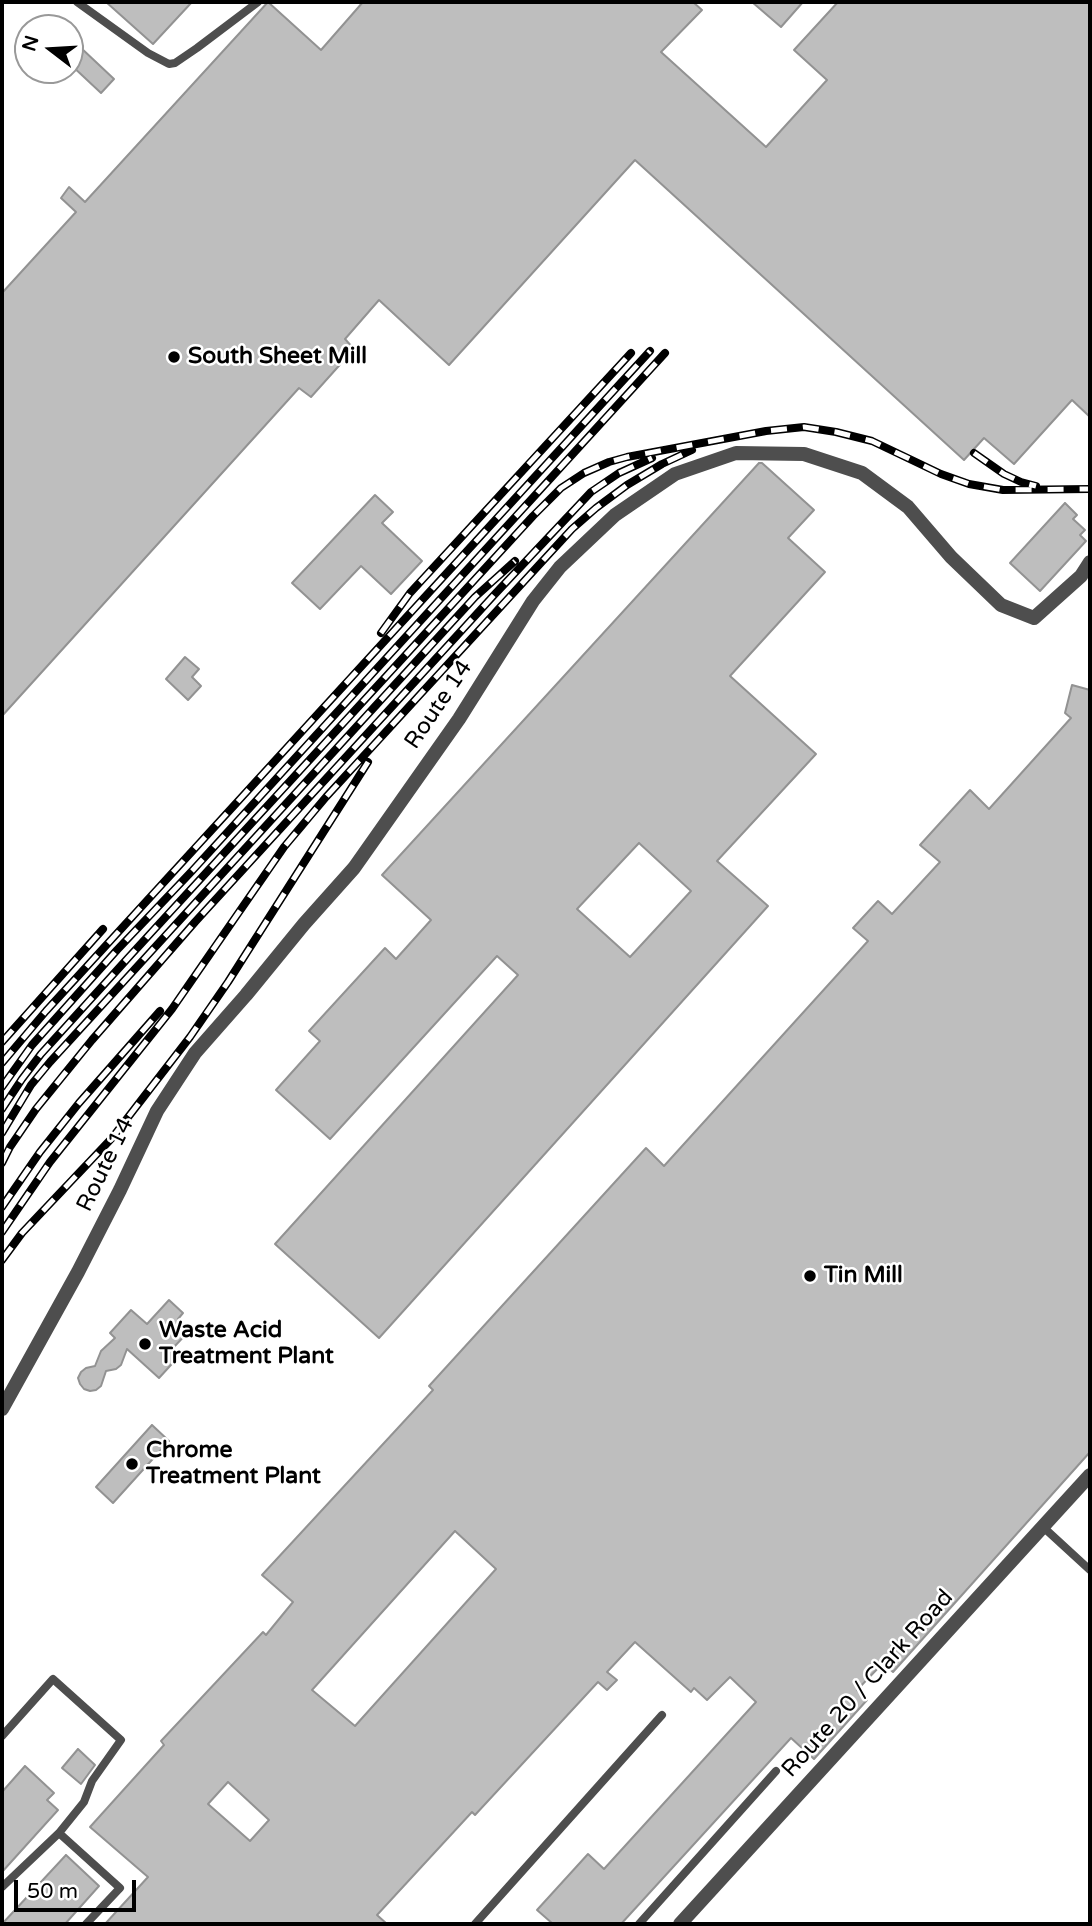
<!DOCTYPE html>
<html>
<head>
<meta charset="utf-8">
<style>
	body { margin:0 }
	#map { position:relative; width:1092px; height:1926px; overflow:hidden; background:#fff; font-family:"Varela Round",sans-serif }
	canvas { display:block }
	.frame { position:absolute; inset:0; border:4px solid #000; pointer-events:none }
	.north { position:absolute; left:14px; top:14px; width:70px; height:70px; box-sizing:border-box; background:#fff; border:2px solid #999; border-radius:50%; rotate:287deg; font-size:19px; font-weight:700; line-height:28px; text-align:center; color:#000 }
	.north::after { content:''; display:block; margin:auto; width:24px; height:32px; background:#000; clip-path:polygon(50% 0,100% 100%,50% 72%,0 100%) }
	.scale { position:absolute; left:14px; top:1880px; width:122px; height:32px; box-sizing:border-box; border:4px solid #000; border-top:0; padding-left:9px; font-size:21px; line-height:24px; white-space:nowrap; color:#000; -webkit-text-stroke:5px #fff; paint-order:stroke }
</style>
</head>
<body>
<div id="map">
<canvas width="1092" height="1926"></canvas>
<div class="frame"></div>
<div class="north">N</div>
<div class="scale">50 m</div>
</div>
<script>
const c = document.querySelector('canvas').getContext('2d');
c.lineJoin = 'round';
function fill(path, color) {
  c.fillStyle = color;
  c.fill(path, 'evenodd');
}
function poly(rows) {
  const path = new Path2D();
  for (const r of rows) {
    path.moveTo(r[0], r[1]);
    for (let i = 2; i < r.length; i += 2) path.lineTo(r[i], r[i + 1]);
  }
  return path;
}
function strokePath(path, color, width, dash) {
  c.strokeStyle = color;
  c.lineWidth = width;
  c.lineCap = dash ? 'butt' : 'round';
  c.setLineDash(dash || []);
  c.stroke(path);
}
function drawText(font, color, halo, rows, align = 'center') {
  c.font = font + ' "Varela Round",sans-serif';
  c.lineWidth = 5;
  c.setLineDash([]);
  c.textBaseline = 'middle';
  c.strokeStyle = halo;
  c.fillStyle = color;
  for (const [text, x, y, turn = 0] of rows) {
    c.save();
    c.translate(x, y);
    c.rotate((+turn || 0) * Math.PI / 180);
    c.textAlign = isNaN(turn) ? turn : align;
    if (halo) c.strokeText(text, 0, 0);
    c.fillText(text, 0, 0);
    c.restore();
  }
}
const building = poly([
	[106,2,192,2,153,44,106,2],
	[268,2,321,50,363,2,693,2,702,10,661,52,766,147,827,80,794,50,838,2,1090,2,1090,417,1072,400,1014,464,984,438,964,460,635,160,449,365,379,300,345,339,354,349,311,397,299,388,2,716,2,293,76,212,61,198,69,187,85,202,268,2],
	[752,2,803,2,781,27,752,2],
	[80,47,114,79,101,93,70,64,70,57,80,47],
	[759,463,762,463,814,510,788,538,825,572,730,676,816,754,717,861,768,906,379,1338,275,1244,518,975,497,956,330,1139,276,1090,320,1041,309,1031,385,948,396,959,431,920,382,875,759,463],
	[639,843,691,891,630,957,577,909,639,843],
	[375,495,393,512,382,523,422,561,391,594,361,566,320,609,292,583,375,495],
	[1065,503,1077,515,1073,519,1085,530,1080,535,1086,541,1040,591,1010,563,1065,503],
	[185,657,199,669,192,677,201,686,188,700,166,679,185,657],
	[1072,685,1090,690,1090,1452,893,1672,883,1663,857,1690,867,1700,814,1759,791,1738,621,1924,553,1924,537,1910,588,1854,604,1869,756,1702,730,1677,707,1700,694,1688,691,1692,635,1642,607,1672,617,1680,607,1690,598,1682,475,1815,472,1812,377,1915,387,1924,105,1924,148,1877,90,1827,164,1745,161,1741,263,1632,266,1635,293,1602,262,1575,433,1390,429,1386,646,1148,664,1166,868,941,853,928,878,901,892,914,940,862,920,845,970,790,989,809,1071,718,1065,713,1072,685],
	[455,1531,496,1569,355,1726,312,1690,455,1531],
	[228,1782,269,1820,250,1841,208,1804,228,1782],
	[169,1300,183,1313,178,1319,190,1330,173,1348,180,1355,159,1378,127,1349,121,1365,116,1369,106,1371,101,1386,96,1390,90,1391,84,1389,80,1384,78,1378,81,1372,86,1368,95,1366,101,1351,115,1338,110,1333,131,1310,147,1324,169,1300],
	[152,1425,169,1441,113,1503,96,1487,152,1425],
	[78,1749,95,1765,81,1784,62,1768,78,1749],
	[25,1766,54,1793,47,1800,58,1810,2,1872,2,1792,25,1766],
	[66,1855,99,1886,65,1924,2,1924,66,1855]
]);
fill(building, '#bebebe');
strokePath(building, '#929292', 2);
strokePath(poly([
	[77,2,148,53,169,64,175,63,197,48,258,2],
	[1042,1526,1090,1570],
	[2,1736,53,1679,121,1740,92,1781,84,1802,59,1833,120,1888,86,1924],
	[2,1887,59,1833],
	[475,1924,662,1715],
	[639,1924,776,1771]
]), '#4e4e4e', 8);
strokePath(poly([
	[2,1409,78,1272,120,1190,157,1111,195,1053,246,995,304,924,354,868,459,719,533,601,560,567,615,515,675,474,736,453,804,454,862,473,908,507,951,557,1001,605,1034,618,1081,576,1090,562],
	[680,1924,1090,1475]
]), '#4e4e4e', 14);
const rail = poly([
	[974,453,1004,474,1021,482,1036,486],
	[381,633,410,593,631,353],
	[2,1042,103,929],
	[2,1063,46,1011,650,351],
	[2,1087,32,1045,117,950,192,871,665,353],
	[2,1109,22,1079,41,1054,128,958,533,516,561,488,584,473,609,462,627,457,766,431,804,427,836,432,872,441,941,474,969,484,1003,490,1090,489],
	[2,1133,31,1085,50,1062,475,597,515,561],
	[2,1163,10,1147,36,1109,92,1040,195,922,495,594,591,492,619,473,652,458],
	[2,1207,40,1152,79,1103,160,1011],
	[2,1232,50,1162,172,1009,284,847,326,797,572,529,596,508,627,485,662,464,692,450],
	[2,1260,22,1233,112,1138,190,1037,228,982,368,762]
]);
strokePath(rail, '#000', 8);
strokePath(rail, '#fff', 5, [16]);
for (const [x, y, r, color] of [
	[174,357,7,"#000"],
	[810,1276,7,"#000"],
	[145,1344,7,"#000"],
	[132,1464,7,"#000"]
]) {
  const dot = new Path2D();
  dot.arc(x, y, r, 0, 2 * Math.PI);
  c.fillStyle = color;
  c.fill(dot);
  strokePath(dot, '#fff', 2.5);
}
drawText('bold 23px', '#000', '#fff', [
	["South Sheet Mill",188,357],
	["Tin Mill",824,1276],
	["Waste Acid",159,1331],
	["Treatment Plant",159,1357],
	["Chrome",146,1451],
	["Treatment Plant",146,1477]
], 'left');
drawText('23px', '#000', '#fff', [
	["Route 14",439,705,-56],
	["Route 14",106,1165,-64],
	["Route 20 / Clark Road",868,1684,-48]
]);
</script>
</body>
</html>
